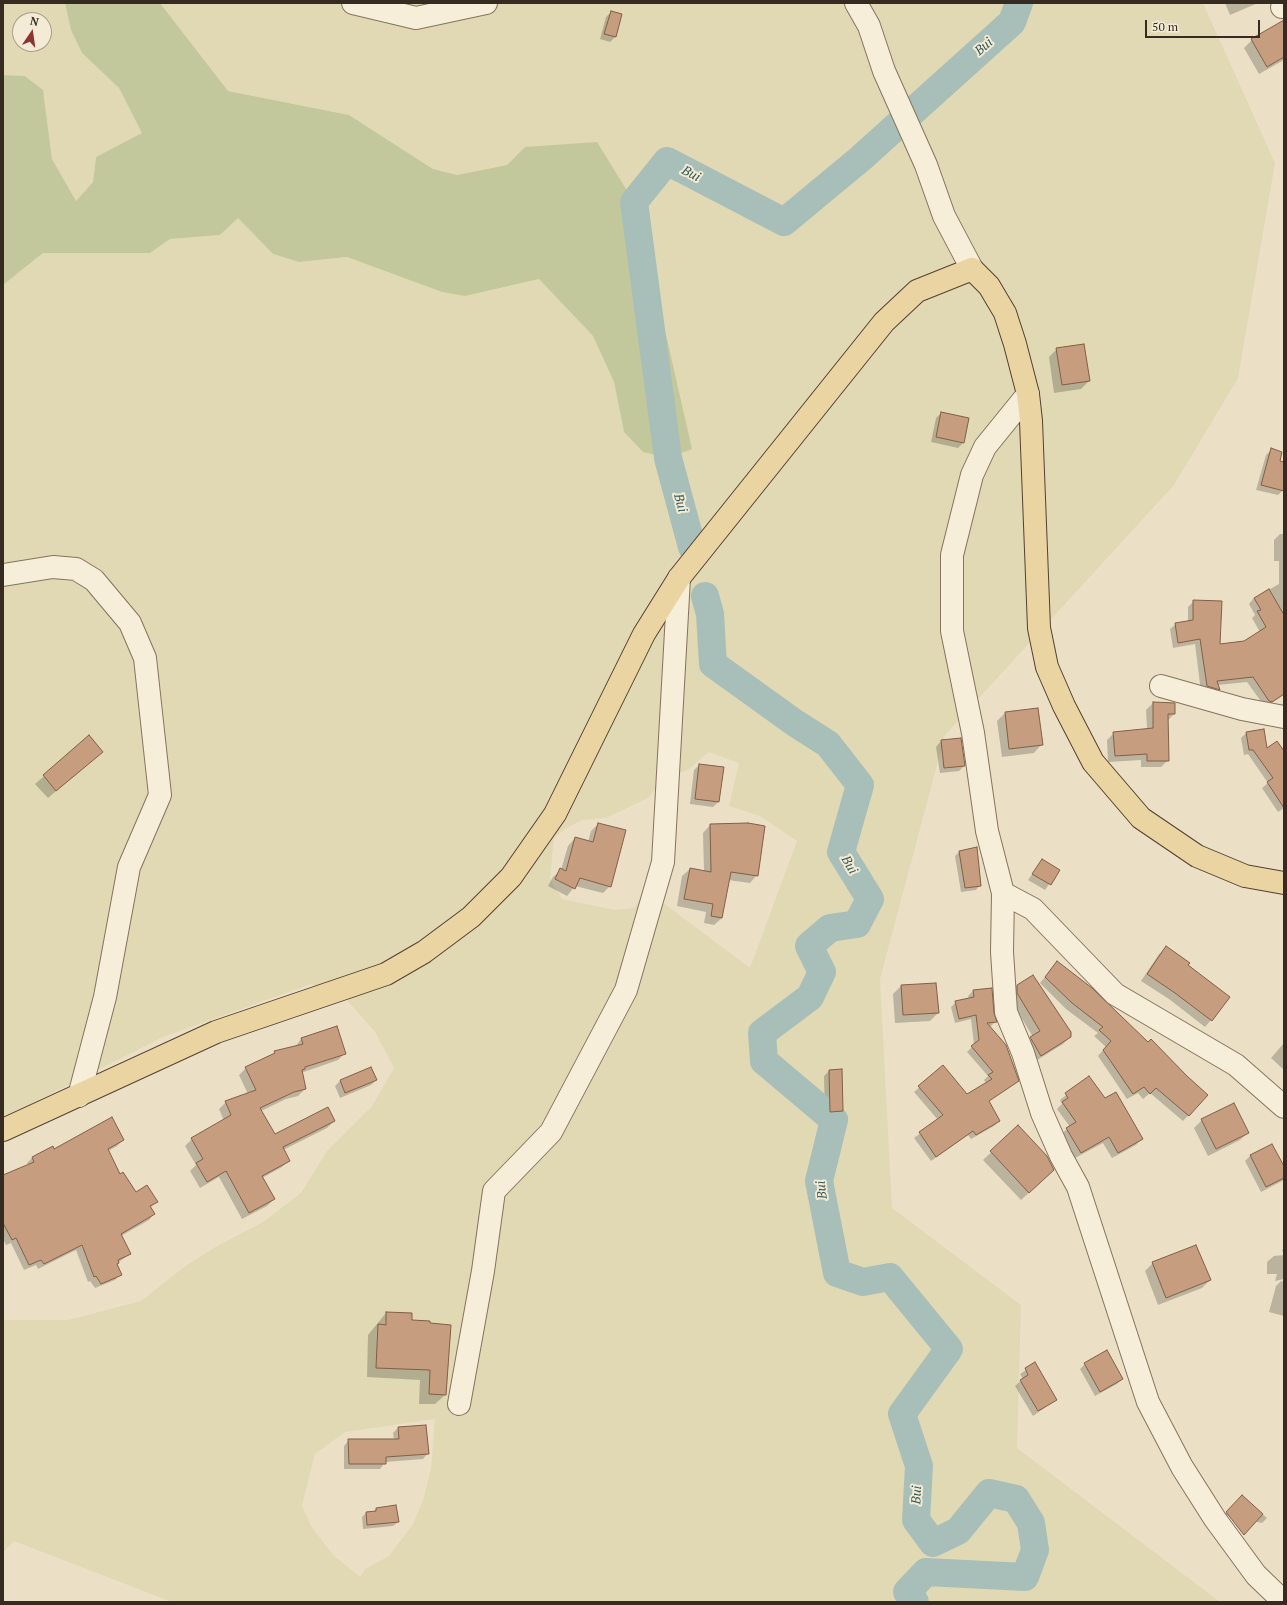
<!DOCTYPE html>
<html>
<head>
<meta charset="utf-8">
<style>
	body { margin:0 }
	#map { position:relative; width:1287px; height:1605px; overflow:hidden; background:#ebe0c6; font-family:"PT Serif",serif }
	canvas { display:block }
	.frame { position:absolute; inset:0; border:4px solid #362b20; pointer-events:none }
	.north { position:absolute; left:12px; top:12px; width:40px; height:40px; box-sizing:border-box; background:#f3ebd5; border:1px solid #a79e8d; border-radius:50%; rotate:13deg; font-size:11px; font-weight:700; line-height:16px; text-align:center; color:#362b20 }
	.north::after { content:''; display:block; margin:auto; width:14px; height:18px; background:#8f3332; clip-path:polygon(50% 0,100% 100%,50% 72%,0 100%) }
	.scale { position:absolute; left:1145px; top:20px; width:115px; height:18px; box-sizing:border-box; border:2px solid #362b20; border-top:0; padding-left:5px; font-size:12px; line-height:14px; white-space:nowrap; color:#362b20; -webkit-text-stroke:3px #f3ebd5; paint-order:stroke }
</style>
</head>
<body>
<div id="map">
<canvas width="1287" height="1605"></canvas>
<div class="frame"></div>
<div class="north">N</div>
<div class="scale">50 m</div>
</div>
<script>
const c = document.querySelector('canvas').getContext('2d');
c.lineJoin = 'round';
function fill(path, color) {
  c.fillStyle = color;
  c.fill(path, 'evenodd');
}
function poly(rows) {
  const path = new Path2D();
  for (const r of rows) {
    path.moveTo(r[0], r[1]);
    for (let i = 2; i < r.length; i += 2) path.lineTo(r[i], r[i + 1]);
  }
  return path;
}
function strokePath(path, color, width, dash) {
  c.strokeStyle = color;
  c.lineWidth = width;
  c.lineCap = dash ? 'butt' : 'round';
  c.setLineDash(dash || []);
  c.stroke(path);
}
function drawText(font, color, halo, rows, align = 'center') {
  c.font = font + ' "PT Serif",serif';
  c.lineWidth = 4;
  c.setLineDash([]);
  c.textBaseline = 'middle';
  c.strokeStyle = halo;
  c.fillStyle = color;
  for (const [text, x, y, turn = 0] of rows) {
    c.save();
    c.translate(x, y);
    c.rotate((+turn || 0) * Math.PI / 180);
    c.textAlign = isNaN(turn) ? turn : align;
    if (halo) c.strokeText(text, 0, 0);
    c.fillText(text, 0, 0);
    c.restore();
  }
}
fill(poly([
	[3,3,65,3,71,30,82,53,119,88,143,133,96,157,93,182,76,201,52,159,43,90,25,76,3,75],
	[20,20,44,20,44,44,20,44],
	[160,3,1203,3,1275,163,1238,378,1174,485,945,735,880,979,892,1208,1021,1305,1017,1448,1220,1602,172,1602,14,1541,3,1552,3,1320,68,1320,141,1301,184,1267,217,1246,263,1222,301,1193,327,1151,372,1106,394,1068,376,1033,345,998,311,984,163,1037,3,1118,3,285,43,253,150,253,170,239,220,235,238,218,273,254,299,262,347,257,442,292,465,296,539,279,593,336,614,382,624,432,643,452,668,458,666,335,631,273,634,202,525,147,507,165,457,175,433,169,349,115,228,91],
	[709,752,739,763,729,806,760,816,797,841,750,968,646,890,634,908,615,910,562,899,550,879,554,838,565,829,582,820,606,818,648,798,666,777,688,770],
	[435,1419,431,1469,423,1500,413,1524,389,1556,365,1569,360,1577,333,1555,311,1526,302,1506,315,1454,345,1432]
]), '#e0d9b4');
fill(poly([
	[65,3,160,3,228,91,349,115,433,169,457,175,507,165,525,147,597,142,634,202,631,273,666,335,692,449,668,458,643,452,624,432,614,382,593,336,539,279,465,296,442,292,347,257,299,262,273,254,238,218,220,235,170,239,150,253,43,253,3,285,3,75,25,76,43,90,52,159,76,201,93,182,96,157,142,133,119,88,82,53,71,30]
]), '#c2c89b');
fill(poly([
	[1225,3,1258,3,1230,15],
	[611,12,621,15,615,37,610,42,600,39,606,17],
	[1280,24,1284,30,1284,60,1259,74,1244,48,1252,40],
	[1057,349,1089,381,1081,389,1054,393,1049,357],
	[941,413,963,443,958,448,931,442,936,418],
	[1271,450,1279,461,1284,463,1284,486,1283,490,1278,495,1256,490,1266,455],
	[1280,534,1284,534,1284,615,1282,615,1284,617,1284,695,1265,707,1247,682,1218,685,1219,689,1213,695,1201,692,1195,644,1173,648,1170,629,1176,624,1188,622,1188,607,1194,601,1219,645,1245,642,1260,632,1252,618,1255,615,1249,604,1254,598,1279,584,1279,561,1274,561,1274,540],
	[1153,703,1174,714,1167,721,1168,760,1161,767,1141,767,1141,760,1108,762,1107,740,1114,733,1147,729,1146,710],
	[1037,709,1041,745,1034,753,1002,757,997,721,1005,713],
	[1263,730,1267,750,1284,749,1284,808,1278,812,1262,788,1268,783,1248,754,1244,755,1241,738,1246,733],
	[89,737,102,752,48,798,35,784],
	[941,741,964,766,959,771,940,773,936,747],
	[699,765,718,802,713,807,690,804,694,770],
	[598,824,610,886,603,893,575,886,567,896,548,886,553,877,561,870,568,846,575,838,588,842,591,831],
	[710,825,757,875,750,883,728,880,722,918,714,925,704,923,706,912,677,906,682,876,690,869,704,871,703,833],
	[959,852,980,885,976,890,961,892,955,856],
	[1042,860,1059,870,1045,890,1028,880],
	[1166,948,1187,966,1211,1020,1205,1027,1169,999,1141,981,1159,954],
	[1057,962,1207,1095,1183,1121,1150,1093,1143,1099,1138,1093,1127,1099,1098,1056,1106,1047,1094,1036,1098,1033,1066,1009,1040,983],
	[936,984,938,1013,930,1021,895,1023,893,994,901,986],
	[1017,986,1070,1037,1063,1044,1034,1062,1024,1045,1033,1037,1011,1000,1010,993],
	[973,991,993,1013,995,1022,990,1027,1018,1081,988,1102,999,1121,994,1126,971,1139,968,1135,931,1161,914,1138,938,1120,914,1092,942,1067,967,1095,986,1083,984,1080,988,1076,967,1052,974,1045,971,1019,955,1023,951,1007,956,1002,969,999,968,996],
	[301,1039,345,1053,338,1060,301,1073,305,1089,298,1096,286,1099,261,1111,274,1135,334,1121,327,1128,283,1150,289,1160,282,1167,262,1178,274,1199,267,1206,242,1219,219,1177,200,1188,190,1171,196,1165,185,1146,192,1139,224,1121,219,1109,226,1102,248,1094,239,1075,246,1068,271,1056,275,1052,295,1047],
	[1284,1043,1284,1070,1271,1058],
	[371,1068,376,1080,371,1085,340,1098,335,1086,340,1081],
	[841,1070,842,1111,837,1116,825,1116,824,1076,829,1071],
	[1089,1077,1105,1100,1141,1139,1136,1145,1112,1158,1103,1143,1075,1158,1061,1134,1070,1127,1057,1109,1062,1104,1060,1100],
	[1202,1120,1248,1133,1240,1140,1208,1156,1194,1128],
	[1018,1127,1045,1178,1021,1200,983,1160],
	[123,1140,117,1146,108,1151,120,1176,136,1193,156,1202,150,1208,154,1214,149,1220,121,1236,130,1254,116,1264,121,1274,115,1280,95,1288,90,1281,88,1282,76,1250,38,1269,36,1265,24,1270,11,1243,6,1245,3,1239,3,1176,28,1166,27,1163,32,1158,54,1150],
	[1272,1145,1282,1164,1284,1163,1284,1180,1261,1192,1245,1161,1250,1156],
	[1284,1248,1284,1279,1275,1281,1277,1274,1267,1274,1267,1262,1274,1256,1284,1255,1282,1250],
	[1153,1263,1210,1280,1202,1288,1158,1305,1145,1271],
	[1281,1281,1284,1282,1284,1316,1269,1312,1276,1286],
	[386,1313,411,1321,445,1395,435,1404,419,1404,420,1380,367,1377,368,1335],
	[1035,1364,1056,1400,1033,1416,1015,1386,1023,1379,1020,1374],
	[1085,1364,1122,1379,1117,1384,1095,1396,1080,1369],
	[425,1426,428,1453,423,1459,385,1462,380,1469,344,1469,344,1446,349,1440,394,1440,393,1433,398,1428],
	[1242,1496,1267,1518,1262,1523,1224,1515],
	[376,1509,398,1522,393,1526,363,1529,362,1517,366,1513,373,1512]
]), '#0003');
strokePath(poly([
	[692,547,668,458,634,202,667,161,784,222,860,159,1012,22,1019,3],
	[705,596,710,614,713,664,795,723,828,744,860,785,841,852,870,899,857,924,830,928,809,946,822,972,810,997,762,1033,764,1061,834,1120,819,1181,837,1273,863,1282,890,1277,949,1349,902,1414,919,1466,916,1520,933,1543,958,1531,989,1493,1016,1499,1031,1523,1035,1550,1025,1577,926,1572,907,1592,915,1602]
]), '#a7bfb8', 28);
const building = poly([
	[611,11,622,14,616,37,604,34,611,11],
	[1284,20,1284,57,1267,67,1251,39,1284,20],
	[1084,344,1090,381,1062,385,1056,348,1084,344],
	[941,412,969,418,964,443,936,437,941,412],
	[1271,448,1282,452,1280,461,1284,462,1284,491,1261,485,1271,448],
	[1269,589,1284,615,1284,694,1272,702,1269,701,1253,677,1217,681,1220,690,1207,686,1200,639,1178,643,1175,623,1193,620,1193,600,1222,601,1220,644,1244,641,1266,627,1257,611,1261,610,1254,598,1269,589],
	[1153,702,1175,703,1175,714,1168,714,1169,761,1147,761,1147,754,1115,756,1113,732,1153,728,1153,702],
	[1038,708,1043,745,1009,749,1005,712,1038,708],
	[1264,729,1267,748,1277,741,1284,751,1284,808,1267,782,1273,778,1253,750,1249,750,1246,732,1264,729],
	[89,735,103,752,56,791,43,775,89,735],
	[961,738,965,766,944,768,941,740,961,738],
	[699,764,724,767,719,802,695,799,699,764],
	[598,823,626,830,611,887,580,878,575,889,555,879,560,868,566,871,575,837,593,842,598,823],
	[748,823,765,826,758,876,731,872,722,918,711,916,713,904,684,899,690,868,711,872,710,824,748,823],
	[977,847,981,886,965,888,959,851,977,847],
	[1042,859,1060,870,1051,885,1032,874,1042,859],
	[1166,946,1190,963,1188,965,1230,997,1212,1021,1175,993,1147,974,1166,946],
	[1057,961,1092,988,1148,1042,1151,1039,1187,1076,1208,1095,1189,1116,1156,1088,1150,1094,1144,1087,1133,1094,1103,1050,1111,1041,1099,1030,1103,1027,1072,1003,1045,977,1057,961],
	[1033,975,1071,1032,1071,1037,1041,1056,1030,1037,1040,1031,1017,993,1017,985,1033,975],
	[936,983,939,1013,903,1015,901,985,936,983],
	[992,988,994,1013,997,1022,987,1023,1006,1045,1019,1081,989,1101,1000,1121,976,1135,973,1131,936,1157,919,1132,943,1115,918,1086,943,1065,967,1094,992,1079,988,1075,993,1072,971,1046,979,1040,976,1015,959,1019,955,1001,974,997,973,990,992,988],
	[337,1026,346,1054,305,1067,305,1069,302,1070,306,1089,294,1092,260,1108,275,1134,328,1107,335,1121,283,1147,290,1161,262,1176,275,1199,249,1213,226,1171,207,1182,196,1163,203,1159,191,1138,231,1115,225,1101,256,1090,245,1067,275,1053,274,1051,303,1044,301,1038,337,1026],
	[371,1067,377,1080,345,1093,340,1080,371,1067],
	[842,1069,843,1111,830,1112,829,1070,842,1069],
	[1089,1076,1105,1098,1116,1092,1143,1139,1118,1153,1109,1137,1081,1153,1066,1128,1076,1122,1062,1102,1068,1098,1065,1093,1089,1076],
	[1234,1103,1249,1133,1216,1149,1201,1119,1234,1103],
	[112,1117,124,1140,108,1149,120,1174,123,1172,136,1192,147,1185,158,1202,150,1206,155,1214,121,1234,131,1254,118,1260,119,1263,117,1264,122,1275,101,1284,96,1276,94,1277,82,1245,44,1264,41,1260,29,1265,16,1238,12,1240,3,1223,3,1175,34,1162,32,1157,53,1146,54,1149,112,1117],
	[1018,1125,1047,1156,1054,1170,1029,1193,990,1151,1018,1125],
	[1272,1144,1284,1166,1284,1178,1266,1187,1250,1155,1272,1144],
	[1196,1245,1211,1280,1166,1298,1152,1262,1196,1245],
	[386,1312,412,1313,412,1320,430,1321,430,1323,451,1325,446,1395,429,1394,430,1370,376,1368,378,1324,386,1325,386,1312],
	[1107,1350,1123,1379,1100,1392,1084,1363,1107,1350],
	[1035,1362,1057,1400,1038,1411,1020,1380,1028,1375,1025,1368,1035,1362],
	[426,1425,429,1454,386,1457,386,1464,349,1464,348,1439,399,1439,398,1427,426,1425],
	[1242,1495,1263,1514,1244,1535,1226,1512,1242,1495],
	[396,1505,399,1522,367,1525,366,1512,376,1511,376,1508,396,1505]
]);
fill(building, '#c69d7f');
strokePath(building, '#825e45', 1);
const minor = poly([
	[353,3,416,18,486,3],
	[856,3,869,26,884,71,926,165,944,216,972,269],
	[1282,7,1284,7],
	[1028,394,985,447,972,475,952,555,952,631,973,733,987,831,1003,893,1033,909,1115,994,1236,1065,1284,1107],
	[3,575,53,567,76,569,94,580,130,623,145,658,160,795,129,867,105,997,79,1096],
	[1161,686,1242,709,1284,717],
	[1003,893,1002,952,1006,1012,1023,1053,1042,1113,1061,1156,1078,1187,1148,1402,1182,1467,1215,1519,1256,1575,1284,1602],
	[459,1404,483,1271,494,1191,551,1132,626,990,663,862,679,578]
]);
const major = poly([
	[3,1130,216,1032,386,974,424,952,471,917,511,877,555,814,644,634,679,578,884,322,917,291,972,269,989,286,1005,313,1015,344,1028,394,1031,421,1039,628,1047,667,1064,706,1093,762,1141,818,1197,856,1245,876,1284,883]
]);
strokePath(minor, '#85735d', 24);
strokePath(major, '#534131', 24);
strokePath(minor, '#f6eed9', 22);
strokePath(major, '#ead4a2', 22);
drawText('italic 13px', '#315553', '#f3ebd5', [
	["Bui",984,47,-41],
	["Bui",691,174,28],
	["Bui",680,503,75],
	["Bui",849,865,60],
	["Bui",822,1190,-96],
	["Bui",917,1495,-87]
]);
</script>
</body>
</html>
